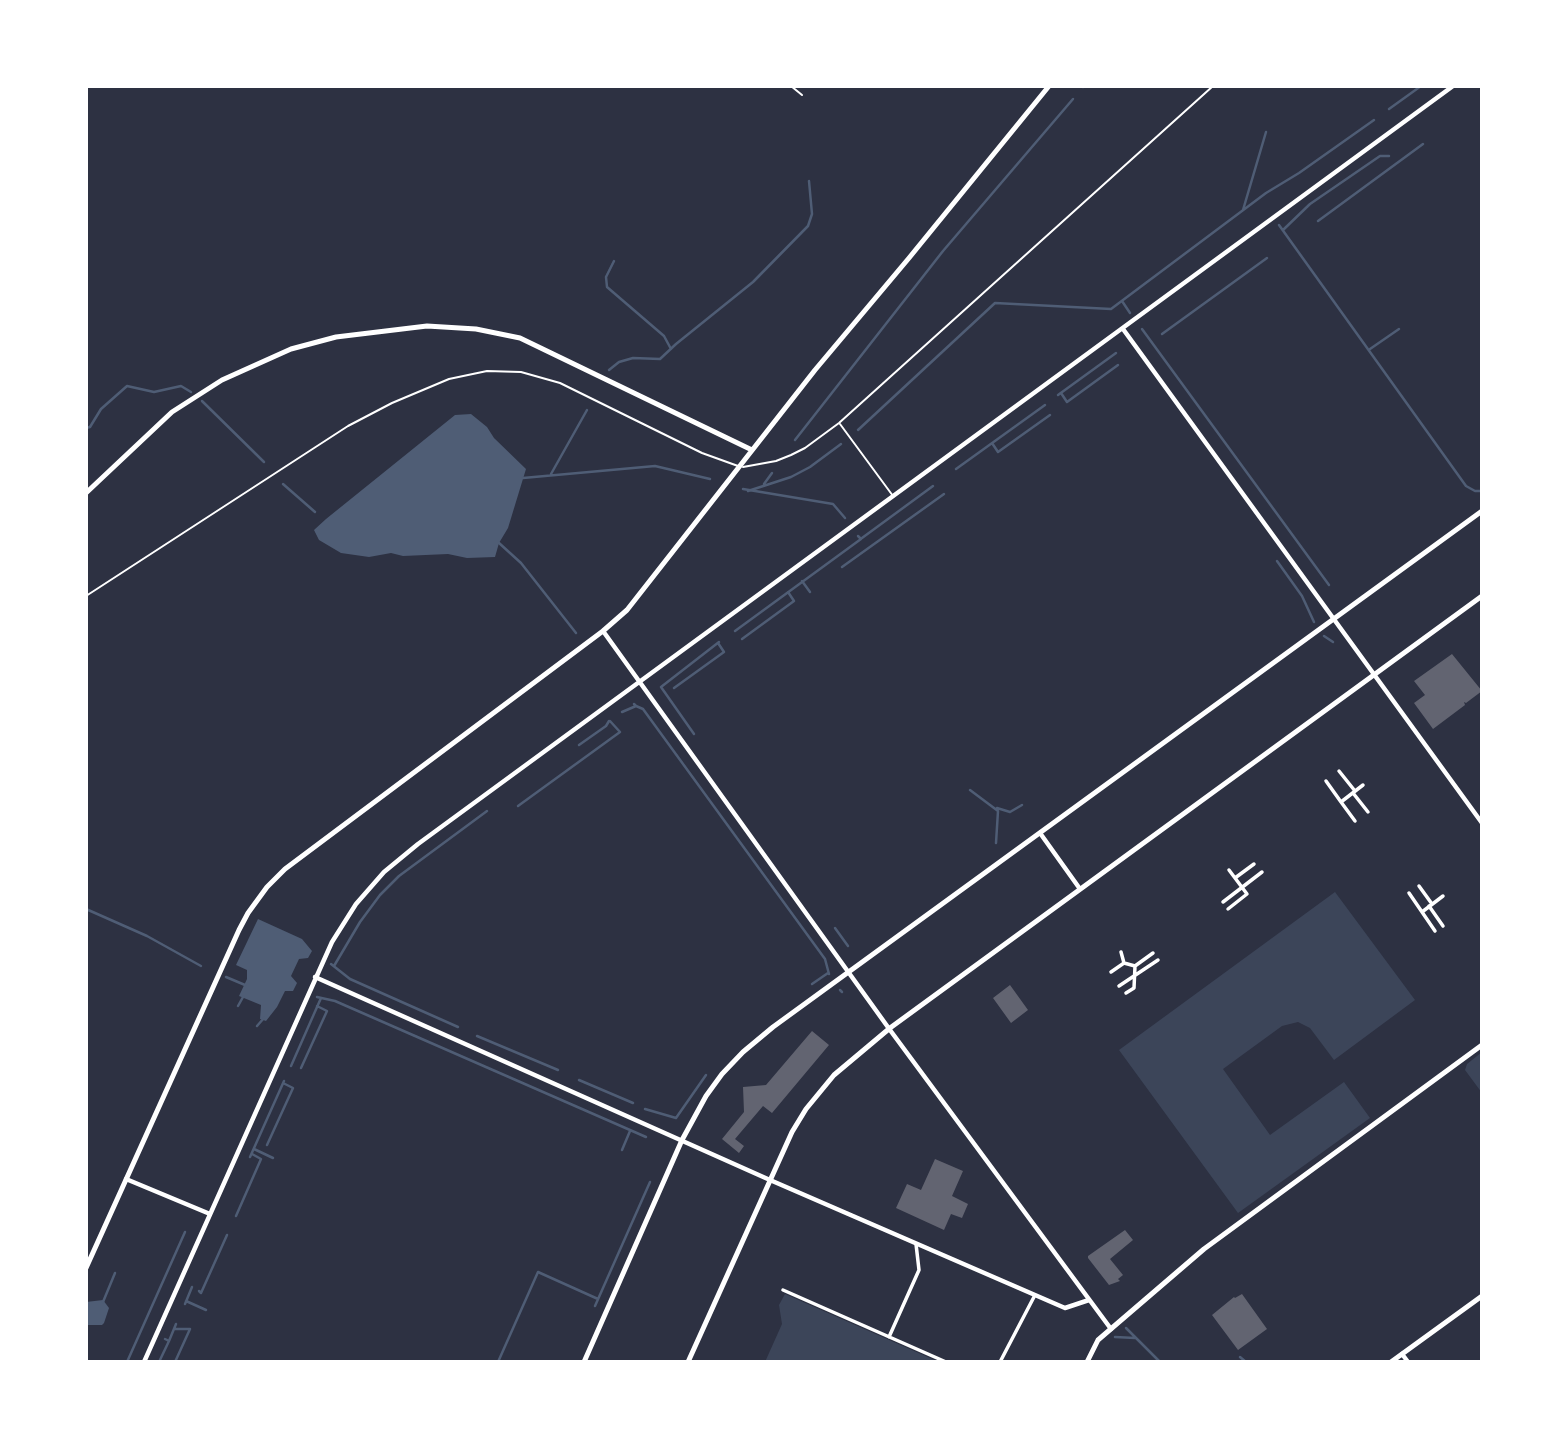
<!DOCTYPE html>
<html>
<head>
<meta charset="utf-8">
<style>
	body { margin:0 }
	#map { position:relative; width:1568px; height:1448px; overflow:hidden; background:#2d3142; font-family:"Noto Sans",sans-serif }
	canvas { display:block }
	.frame { position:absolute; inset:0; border:88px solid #fff; pointer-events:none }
</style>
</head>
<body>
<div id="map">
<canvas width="1568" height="1448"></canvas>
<div class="frame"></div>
</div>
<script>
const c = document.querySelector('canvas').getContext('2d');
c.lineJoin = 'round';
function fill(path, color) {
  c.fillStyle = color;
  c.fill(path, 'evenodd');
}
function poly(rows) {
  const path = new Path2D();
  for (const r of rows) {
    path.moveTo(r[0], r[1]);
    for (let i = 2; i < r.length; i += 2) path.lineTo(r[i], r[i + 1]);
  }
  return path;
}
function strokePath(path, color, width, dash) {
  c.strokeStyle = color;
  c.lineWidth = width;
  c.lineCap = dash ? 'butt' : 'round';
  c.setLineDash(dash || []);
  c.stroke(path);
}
fill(poly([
	[1335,892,1415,1000,1334,1060,1310,1028,1298,1022,1282,1026,1223,1069,1270,1135,1344,1082,1370,1118,1238,1213,1119,1050],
	[1482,1052,1482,1093,1465,1070,1467,1064],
	[785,1294,939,1362,765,1362,782,1324,779,1305]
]), '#3c4559');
fill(poly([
	[471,414,487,427,494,438,526,469,508,528,499,543,495,557,467,558,448,554,403,556,391,553,369,557,341,553,319,540,314,530,326,519,455,415],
	[258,919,302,939,312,951,308,958,299,959,291,976,297,983,293,991,285,991,277,1007,266,1021,260,1019,261,1005,239,996,247,979,247,970,236,965],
	[103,1300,109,1308,104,1323,102,1325,86,1325,86,1302]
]), '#4f5d75');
strokePath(poly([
	[1083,87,1084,86],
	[1389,109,1421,86],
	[1243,210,1266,132],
	[1318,221,1423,144],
	[1279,225,1466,486,1475,491,1482,491],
	[1283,230,1310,204,1380,156,1389,156],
	[614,261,606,277,607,287,664,336,671,349],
	[1122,301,1130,313],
	[1142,329,1329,585],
	[1162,334,1267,258],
	[1370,349,1399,329],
	[609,370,619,362,633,358,660,359,676,344,753,282,808,226,812,214,809,181],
	[1061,393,1067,402,1118,365],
	[1058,395,1116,353],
	[202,401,264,462],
	[86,428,90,427,101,409,127,386,154,392,181,386,191,392],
	[858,430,995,303,1111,309,1266,193,1299,173,1374,120],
	[795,440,943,251,1073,99],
	[992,443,998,452,1050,415],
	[956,469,1045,405],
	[551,474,587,410],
	[523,478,655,466,710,479],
	[283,484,315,512],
	[764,484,772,473],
	[743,489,833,504,845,518],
	[748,491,791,477,810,467,841,444],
	[862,538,933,486],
	[499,543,521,563,576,633],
	[1277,561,1302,596,1314,622],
	[842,567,944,494],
	[802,581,810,592],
	[735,631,861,539,858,536],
	[1324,636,1333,642],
	[742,639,794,601,788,592],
	[674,688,724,652,718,643],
	[636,706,643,709,825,959,829,974],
	[622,712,636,706,634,704],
	[694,734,661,687,719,642],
	[579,745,606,726,609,721],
	[970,790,998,811,996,843],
	[518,806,620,732,610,721],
	[997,808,1010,812,1022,805],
	[86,909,147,936,201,966],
	[835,928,848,946],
	[331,964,350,979,458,1027],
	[334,966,360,922,380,895,399,876,487,811],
	[226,977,245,985],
	[812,984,828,973],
	[840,990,842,992],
	[317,997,335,1001,646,1137],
	[238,1006,243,997],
	[257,1026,264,1018],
	[477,1036,558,1070],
	[291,1066,321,998],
	[301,1068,327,1011,317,1006],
	[579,1080,633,1103],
	[645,1109,676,1118,706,1075],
	[267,1145,293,1088,283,1083],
	[254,1149,273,1158],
	[622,1150,630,1131],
	[250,1157,284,1081],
	[236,1216,261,1159,252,1154],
	[199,1291,201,1293,227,1235],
	[186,1301,206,1310],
	[103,1302,115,1273],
	[185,1304,192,1287],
	[595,1306,650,1182],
	[1126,1328,1160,1362],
	[174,1329,190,1329,175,1362],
	[1115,1337,1135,1338],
	[169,1341,176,1324],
	[1240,1357,1246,1362],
	[127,1362,185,1232],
	[159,1362,169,1341,165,1339],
	[498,1362,538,1272,598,1299]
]), '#4f5d75', 2.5);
fill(poly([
	[1452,654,1482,691,1466,703,1464,702,1465,705,1433,729,1414,703,1425,695,1414,681],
	[1010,985,1028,1010,1011,1023,993,998],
	[812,1031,829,1045,772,1113,763,1106,735,1139,744,1146,739,1153,722,1139,744,1112,743,1087,766,1085],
	[935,1159,963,1171,952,1196,968,1204,962,1218,951,1214,944,1230,896,1208,907,1184,921,1190],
	[1125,1230,1133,1240,1110,1259,1123,1275,1118,1279,1120,1281,1109,1285,1088,1258,1088,1256],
	[1242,1294,1267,1329,1238,1350,1212,1315,1234,1297,1235,1298]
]), '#626471');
strokePath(poly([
	[791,86,802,95],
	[840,424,893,496],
	[743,467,776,461,791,455,805,448,839,423,1213,86],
	[86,596,348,426,392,403,449,379,487,371,521,372,560,383,702,453,738,466]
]), '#fff', 2);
strokePath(poly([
	[1339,771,1355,791],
	[1326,781,1341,802],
	[1353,793,1368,812],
	[1355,821,1341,802,1363,785],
	[1235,878,1254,864],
	[1419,886,1432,904],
	[1409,893,1422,912,1443,896],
	[1223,902,1262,872],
	[1429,906,1443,926],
	[1228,909,1247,894,1229,870],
	[1422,912,1435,931],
	[1121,952,1124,963,1135,966,1134,988,1126,993],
	[1135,966,1153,953],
	[1111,972,1124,963],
	[1119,986,1158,960],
	[783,1290,946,1362],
	[889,1337,919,1270,916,1244],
	[1000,1362,1035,1295]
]), '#fff', 3.5);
strokePath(poly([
	[1123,329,1482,823],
	[603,631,890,1030,1111,1329],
	[1040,833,1080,889],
	[315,977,770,1180,1065,1308,1089,1300],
	[126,1179,210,1214],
	[1402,1354,1408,1362],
	[144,1362,332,942,356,904,384,872,418,844,1453,86]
]), '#fff', 4.5);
strokePath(poly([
	[86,493,172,412,222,380,291,349,336,337,427,326,476,329,520,338,752,450],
	[86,1268,239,930,248,913,267,887,285,869,603,631,627,610,815,370,909,258,1049,86],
	[584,1362,682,1140,706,1096,722,1074,743,1052,773,1027,1482,511],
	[688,1362,792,1132,806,1109,834,1075,890,1028,1482,596],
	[1087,1362,1098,1340,1204,1249,1482,1045],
	[1391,1362,1482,1296]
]), '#fff', 5);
</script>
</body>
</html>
